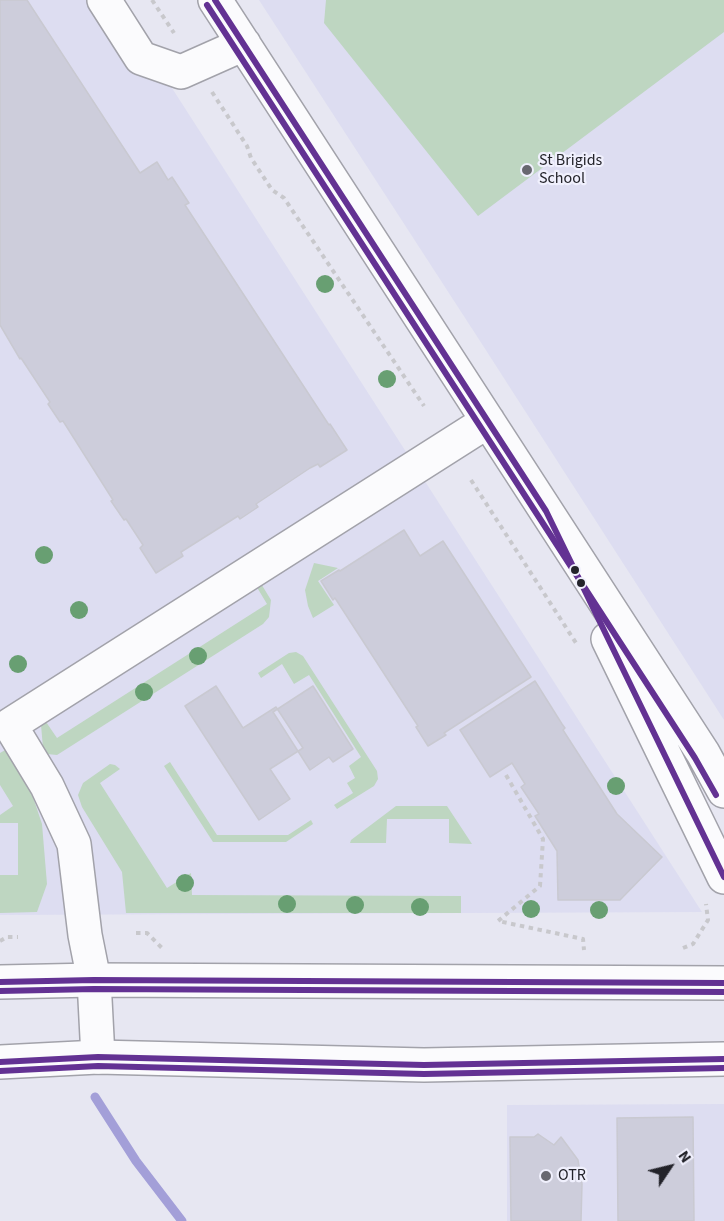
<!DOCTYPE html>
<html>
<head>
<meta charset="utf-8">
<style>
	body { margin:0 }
	#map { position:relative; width:724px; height:1221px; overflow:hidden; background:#e7e7f2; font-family:"Source Sans 3",sans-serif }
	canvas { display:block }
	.north { position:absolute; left:640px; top:1137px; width:60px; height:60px; -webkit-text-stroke:4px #f0f0fd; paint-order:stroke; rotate:55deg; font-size:16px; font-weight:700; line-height:24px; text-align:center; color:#23232a }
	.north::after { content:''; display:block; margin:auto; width:21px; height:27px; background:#23232a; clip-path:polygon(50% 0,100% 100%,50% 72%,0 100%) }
</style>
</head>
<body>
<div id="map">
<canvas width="724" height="1221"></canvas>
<div class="north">N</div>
</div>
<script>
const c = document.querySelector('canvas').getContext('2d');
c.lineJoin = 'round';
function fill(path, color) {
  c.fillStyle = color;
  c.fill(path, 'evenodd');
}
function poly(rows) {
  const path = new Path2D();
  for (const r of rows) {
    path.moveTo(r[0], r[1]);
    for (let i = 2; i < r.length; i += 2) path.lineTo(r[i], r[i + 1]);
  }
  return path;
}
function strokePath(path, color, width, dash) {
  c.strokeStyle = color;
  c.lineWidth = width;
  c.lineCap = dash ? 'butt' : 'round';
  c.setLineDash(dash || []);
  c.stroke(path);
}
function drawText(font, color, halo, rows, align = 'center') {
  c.font = font + ' "Source Sans 3",sans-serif';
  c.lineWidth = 4.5;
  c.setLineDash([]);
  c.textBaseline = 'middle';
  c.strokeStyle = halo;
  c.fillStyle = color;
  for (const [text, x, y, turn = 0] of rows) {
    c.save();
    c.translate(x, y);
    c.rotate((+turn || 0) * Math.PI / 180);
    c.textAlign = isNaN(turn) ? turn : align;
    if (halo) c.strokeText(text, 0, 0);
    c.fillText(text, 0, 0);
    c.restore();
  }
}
fill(poly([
	[0,0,88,0,170,85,702,912,0,915],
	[259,0,724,0,724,720,480,341],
	[724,1104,724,1221,507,1221,507,1105]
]), '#ddddf1');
fill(poly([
	[326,0,724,0,724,32,478,216,324,23],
	[314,563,338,568,318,581,334,605,313,618,308,606,305,590],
	[260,582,271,600,269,617,263,624,57,755,47,754,43,748,41,725,44,719,57,738,267,604,255,584],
	[296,652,303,656,377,771,378,779,374,786,337,809,334,805,353,793,347,783,355,778,349,766,361,757,309,675,294,684,282,664,261,678,258,673,289,653],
	[7,749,33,797,42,824,47,884,37,912,0,913,0,875,18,875,18,823,0,823,0,815,13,806,0,785,0,753],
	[170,762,217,835,288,835,311,820,313,824,286,842,213,842,164,766],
	[110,764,115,765,120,769,100,783,167,888,191,873,192,895,461,896,461,913,126,913,122,872,82,807,78,795,83,783],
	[396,806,447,806,472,844,449,843,449,819,387,819,386,843,350,843,351,840]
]), '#bed6c1');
strokePath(poly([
	[95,1097,136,1161,182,1221]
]), '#a39fd8', 9);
const building = poly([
	[0,0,27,0,140,173,157,162,168,180,172,177,189,203,185,205,329,425,330,424,347,450,320,467,318,464,310,468,256,504,258,507,240,519,238,516,181,552,183,556,156,573,140,548,143,545,126,519,124,520,111,501,113,500,63,421,60,422,48,404,50,402,21,358,20,359,0,325,0,0],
	[404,530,420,556,443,541,531,677,444,733,446,735,428,746,416,727,418,726,335,598,333,600,321,581,339,570,340,571,404,530],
	[535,681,562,724,565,728,563,730,617,814,662,857,620,900,558,900,557,851,535,816,539,814,521,787,525,784,512,763,490,777,460,730,535,681],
	[216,686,243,728,276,707,303,748,270,769,290,799,259,820,185,706,216,686],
	[313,686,353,749,333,762,329,757,310,770,273,712,313,686],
	[693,1117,694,1221,618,1221,617,1118,693,1117],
	[538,1134,554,1145,561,1137,578,1160,582,1184,581,1221,511,1221,510,1137,534,1137,538,1134]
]);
fill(building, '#cdcddb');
strokePath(building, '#c9c9d1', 1.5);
const minor = poly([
	[104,0,141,58,181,72,244,44],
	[215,0,703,753,724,791],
	[608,639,724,877],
	[98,1057,94,980,85,935,74,844,47,786,10,725,488,421]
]);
const major = poly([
	[0,982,94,980,724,983],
	[0,1062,98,1057,424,1065,724,1059]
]);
strokePath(minor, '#a2a2aa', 36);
strokePath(major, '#a2a2aa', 36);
strokePath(poly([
	[152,0,174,33],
	[212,92,247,146,251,158,272,190,284,198,424,406],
	[471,480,576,643],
	[506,775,543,839,540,886,498,921,583,939,584,950],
	[136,933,147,933,162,948],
	[0,941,7,937,18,937],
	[683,948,693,944,708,920,706,904]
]), '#c8c8cc', 4, [4.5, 4.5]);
strokePath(minor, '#fbfbfd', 33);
strokePath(major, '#fbfbfd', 33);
strokePath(poly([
	[215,0,546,511,724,877],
	[0,982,94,980,724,983],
	[0,1062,98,1057,424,1065,724,1059]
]), '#633293', 6);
strokePath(poly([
	[207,5,695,758,716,795],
	[0,991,94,989,724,992],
	[0,1071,98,1066,424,1074,724,1068]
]), '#633293', 6);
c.fillStyle = '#689f72';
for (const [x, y] of [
	[325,284],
	[387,379],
	[44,555],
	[79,610],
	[198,656],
	[18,664],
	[144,692],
	[616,786],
	[185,883],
	[287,904],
	[355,905],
	[420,907],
	[531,909],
	[599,910]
]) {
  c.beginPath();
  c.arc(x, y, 9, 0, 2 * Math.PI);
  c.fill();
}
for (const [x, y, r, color] of [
	[527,170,6,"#686870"],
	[575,570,5,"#23232a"],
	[581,583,5,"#23232a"],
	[546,1176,6,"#686870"]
]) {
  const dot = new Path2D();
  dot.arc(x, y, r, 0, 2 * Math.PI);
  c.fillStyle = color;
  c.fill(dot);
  strokePath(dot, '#f0f0fd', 2);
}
drawText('16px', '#23232a', '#f0f0fd', [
	["St Brigids",539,161],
	["School",539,179],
	["OTR",558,1176]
], 'left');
</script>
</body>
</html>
